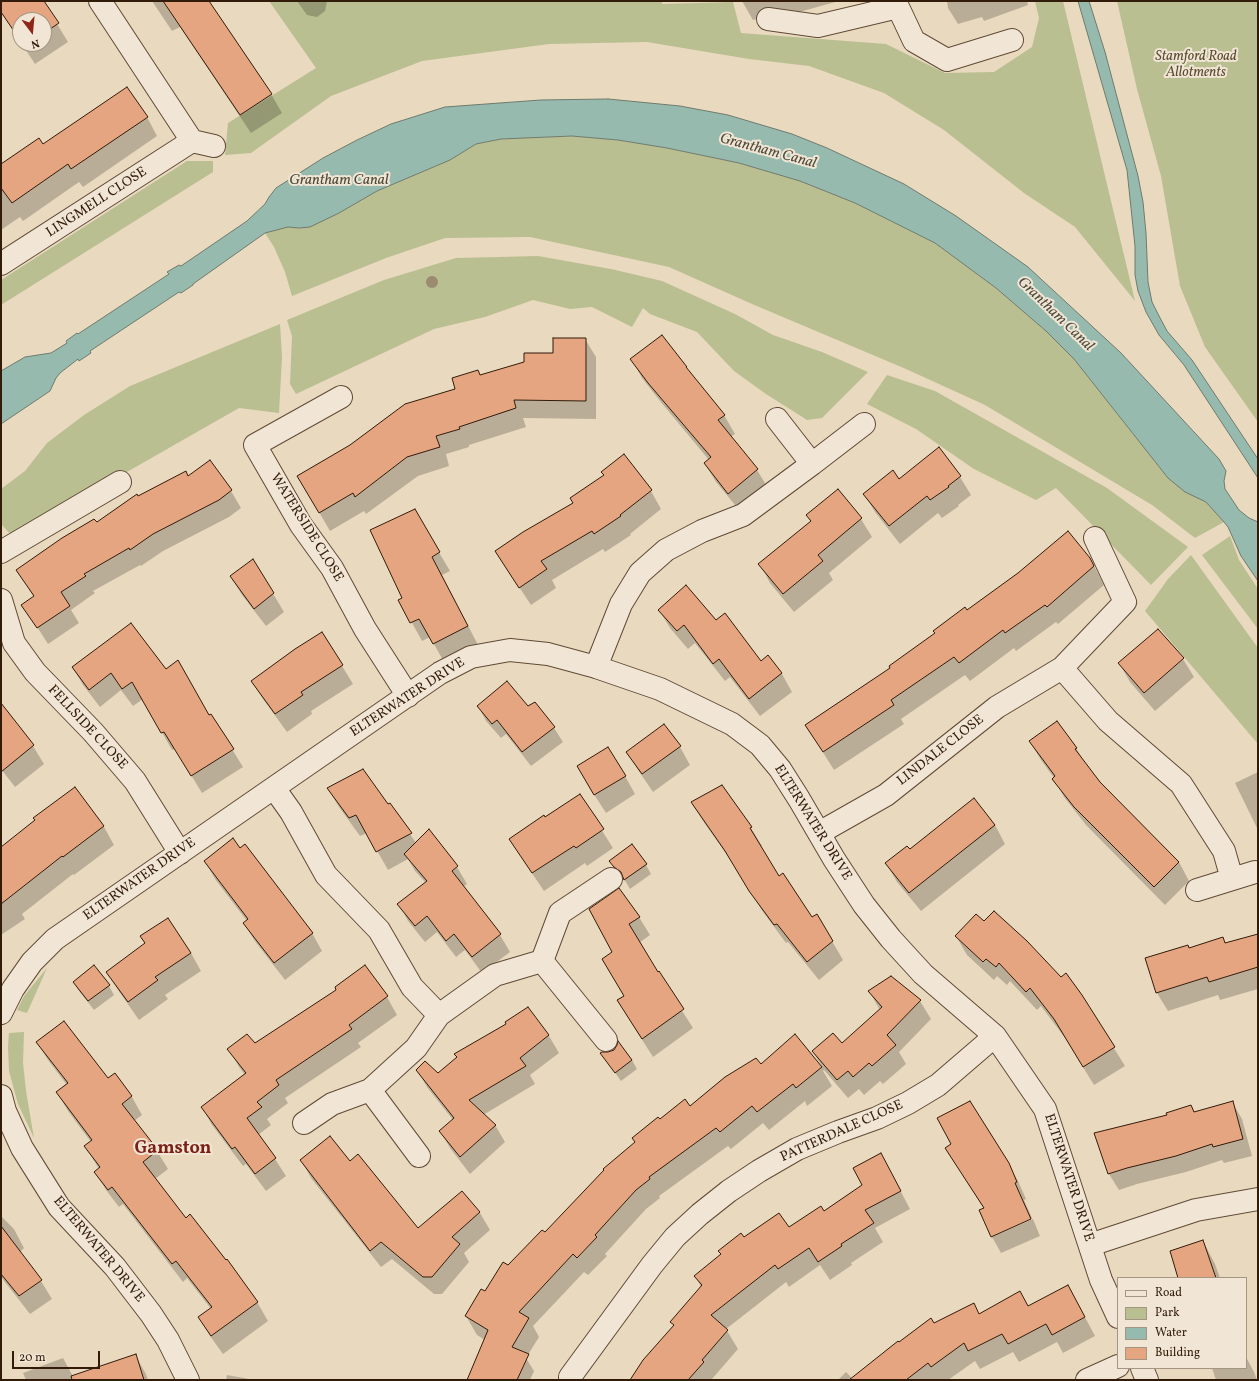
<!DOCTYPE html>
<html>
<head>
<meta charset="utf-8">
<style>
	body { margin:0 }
	#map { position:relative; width:1259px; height:1381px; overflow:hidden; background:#e9d9bf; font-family:Vollkorn,serif }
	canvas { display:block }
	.frame { position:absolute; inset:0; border:2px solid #321b09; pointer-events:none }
	.legend { position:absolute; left:1117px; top:1277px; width:130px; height:92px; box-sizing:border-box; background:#f1e6d5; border:1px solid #a59583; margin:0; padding:5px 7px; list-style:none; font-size:12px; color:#321b09 }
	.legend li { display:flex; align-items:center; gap:8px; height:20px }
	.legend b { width:20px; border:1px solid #a59583 }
	.north { position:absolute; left:12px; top:12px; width:40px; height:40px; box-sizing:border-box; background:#f1e6d5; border:1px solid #a59583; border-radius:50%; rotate:164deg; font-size:11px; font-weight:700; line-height:16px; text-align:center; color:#321b09 }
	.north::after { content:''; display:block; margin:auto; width:14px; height:18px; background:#8f2418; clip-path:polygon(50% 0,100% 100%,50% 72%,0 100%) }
	.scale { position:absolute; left:12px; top:1351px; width:88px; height:18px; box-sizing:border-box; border:2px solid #321b09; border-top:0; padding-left:5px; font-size:12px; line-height:14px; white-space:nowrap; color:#321b09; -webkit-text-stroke:3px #f1e6d5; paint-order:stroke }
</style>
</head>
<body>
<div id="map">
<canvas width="1259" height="1381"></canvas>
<div class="frame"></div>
<ul class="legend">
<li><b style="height:5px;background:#f1e6d5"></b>Road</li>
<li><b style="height:11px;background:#b9bf90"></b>Park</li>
<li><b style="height:11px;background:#97baaf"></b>Water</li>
<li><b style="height:11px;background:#e4a580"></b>Building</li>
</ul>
<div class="north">N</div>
<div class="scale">20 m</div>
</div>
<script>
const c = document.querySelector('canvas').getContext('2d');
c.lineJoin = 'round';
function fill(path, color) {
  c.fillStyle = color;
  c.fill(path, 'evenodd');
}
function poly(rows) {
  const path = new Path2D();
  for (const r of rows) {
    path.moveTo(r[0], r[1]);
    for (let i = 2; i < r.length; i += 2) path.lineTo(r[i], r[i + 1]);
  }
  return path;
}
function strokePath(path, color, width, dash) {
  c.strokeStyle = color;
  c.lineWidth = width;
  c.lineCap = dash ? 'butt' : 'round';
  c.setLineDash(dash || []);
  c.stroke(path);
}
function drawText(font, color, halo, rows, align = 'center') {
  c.font = font + ' Vollkorn,serif';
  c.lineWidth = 4;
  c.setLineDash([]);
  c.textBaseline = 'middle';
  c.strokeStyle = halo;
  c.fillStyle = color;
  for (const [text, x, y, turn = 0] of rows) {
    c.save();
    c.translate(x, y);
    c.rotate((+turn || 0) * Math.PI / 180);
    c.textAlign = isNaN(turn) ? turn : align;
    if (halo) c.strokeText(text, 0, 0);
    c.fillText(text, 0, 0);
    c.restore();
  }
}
fill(poly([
	[269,1,662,1,662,4,733,2,741,33,886,44,945,73,994,72,1032,47,1039,18,1035,1,1063,1,1135,301,1075,227,1024,193,944,130,884,93,809,66,749,59,647,42,549,44,422,61,331,96,251,153,225,155,228,123,316,68],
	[1117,1,1258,1,1258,422,1205,347,1180,286,1161,176,1137,89],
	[572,136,618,140,667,148,739,163,800,181,855,203,935,243,996,288,1046,331,1074,359,1168,478,1206,502,1224,522,1195,538,1152,505,985,405,906,369,752,304,669,267,530,237,445,238,386,258,292,296,285,272,274,247,265,233,288,227,299,228,339,213,377,191,450,160,476,144,501,139],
	[187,161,213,161,213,172,1,305,1,280],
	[538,256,611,269,662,281,735,314,773,335,822,352,868,372,822,418,807,420,766,394,734,371,697,332,650,314,643,308,632,327,592,307,570,309,533,300,485,317,434,329,296,394,290,384,292,336,287,320,384,280,456,258],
	[280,324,282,357,279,413,239,408,13,537,1,524,1,489,25,471,47,443,84,415,130,386],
	[887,375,935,391,1107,488,1188,547,1151,585,1056,488,1036,500,974,469,916,429,867,404],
	[1230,536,1239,560,1258,589,1258,629,1202,555],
	[1191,555,1258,648,1258,744,1145,611,1168,579],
	[47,968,27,1013,17,1010,24,996],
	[24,1032,23,1063,26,1091,34,1138,18,1104,9,1071,8,1047,9,1033]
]), '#b9bf90');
const water = poly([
	[1078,1,1089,1,1105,52,1138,176,1143,202,1146,233,1148,282,1152,302,1158,314,1167,331,1192,360,1258,459,1258,478,1184,365,1159,335,1146,312,1138,291,1135,275,1135,246,1127,170,1078,1],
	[608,99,680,106,728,115,792,134,827,148,904,184,956,216,1028,267,1121,353,1219,459,1226,471,1224,481,1225,489,1239,510,1249,518,1258,522,1258,581,1241,556,1228,527,1224,522,1206,502,1185,492,1168,478,1074,359,1046,331,996,288,935,243,855,203,800,181,739,163,667,148,618,140,572,136,501,139,476,144,450,160,377,191,339,213,310,227,299,228,288,227,265,233,193,284,193,285,181,293,179,292,90,351,91,353,79,361,78,359,60,373,56,378,50,391,1,424,1,371,25,357,51,353,67,343,66,341,77,333,78,334,169,274,167,272,179,265,181,266,247,221,265,204,269,197,276,188,323,158,357,140,391,124,445,107,541,100,608,99]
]);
fill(water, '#97baaf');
strokePath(water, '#6f7a6d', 1);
fill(poly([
	[1,1,43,1,68,42,35,64,22,44,44,44,44,20,20,20,20,41,1,12],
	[152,1,195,1,271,94,282,113,251,133,180,27,172,31],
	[297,1,327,1,325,11,317,17,307,15],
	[742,1,839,1,792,14,790,10,753,20],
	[947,1,1027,1,1028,5,984,21,982,17,958,24,948,8],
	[147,117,157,136,83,187,79,182,23,221,20,217,1,230,1,166,43,146],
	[585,339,596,357,596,419,523,418,526,427,469,445,469,447,446,454,449,466,418,476,366,514,364,511,330,531,298,476,480,376,554,354],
	[632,360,724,415,735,434,730,437,757,470,768,488,740,511,716,482,705,464,709,460,660,401,642,378],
	[938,449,960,477,971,495,958,505,959,506,942,518,938,513,900,544,875,512,864,494,899,480],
	[210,462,231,491,241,508,229,517,163,551,141,566,140,565,93,591,95,593,71,610,79,623,48,644,23,605,34,597,17,570,96,524,138,497,188,477],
	[605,476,651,491,661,509,630,534,631,535,605,552,603,549,552,580,556,588,531,605,496,552,574,503],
	[837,490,861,519,872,537,829,573,833,580,794,612,770,583,760,564,811,522,807,515],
	[414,510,450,571,442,575,478,645,444,662,430,637,422,641,400,601,403,599],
	[1090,558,1104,585,1058,624,1056,622,1016,651,1014,648,970,681,965,675,901,719,904,724,834,770,806,725,891,668],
	[253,560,284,612,266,626,242,595,231,577],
	[659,610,716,621,761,662,768,656,782,674,792,692,760,716,730,677,725,681,695,643,688,649,670,628],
	[1158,630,1183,659,1194,677,1155,711,1130,682,1119,663],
	[322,633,353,684,311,711,312,714,287,732,263,699,252,681],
	[73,668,166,670,209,717,211,715,243,767,202,793,175,749,172,750,143,699,133,706,121,690,100,707,83,685],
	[535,703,554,728,563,742,531,766,506,734,501,738,486,721,478,706,528,708],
	[1,705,33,746,44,764,15,787,1,769],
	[1030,742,1076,748,1084,761,1100,782,1179,862,1189,881,1165,905,1086,825,1064,797,1054,779,1054,778,1041,760],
	[680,747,690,765,653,792,638,770,627,752],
	[1258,772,1258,830,1235,783],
	[625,776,635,794,606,813,588,785],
	[722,786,751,828,762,846,760,847,779,877,812,918,817,915,843,960,819,980,788,942,786,943,761,909,737,869,703,821,692,803],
	[75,788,104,827,114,845,74,875,73,874,22,914,25,919,1,935,1,848],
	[328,789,388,805,390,804,416,843,457,867,467,884,463,887,500,935,510,952,482,973,465,950,456,957,437,932,425,942,408,921,399,904,426,883,415,871,408,859,388,870,367,833,360,836,339,807],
	[580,796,613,848,587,866,585,863,544,891,521,857,545,818],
	[974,799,995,825,1005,844,921,911,897,882,886,863,909,851],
	[240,849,312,933,322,951,285,980,254,940,244,923,247,921,215,879,205,861],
	[611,861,646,865,651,874,630,889,624,879,620,876],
	[590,909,639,917,650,935,639,943,693,1028,653,1057,629,1019,613,953],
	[1258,935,1258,989,1220,1000,1218,995,1168,1011,1157,993,1146,958,1189,949,1222,938,1226,944],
	[956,936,1061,978,1081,995,1125,1066,1094,1085,1065,1038,1041,1006,1037,1010,1010,981,1007,985,997,976,994,980,967,955],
	[141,937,191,953,201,971,165,995,168,999,139,1020,118,990,107,972,145,944],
	[365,966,387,997,397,1015,358,1043,361,1047,285,1098,288,1103,267,1119,271,1125,258,1135,275,1159,286,1176,266,1191,246,1164,243,1166,212,1125,202,1107,245,1075,239,1067,229,1049,254,1045,337,990],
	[891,978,920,1001,931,1019,899,1052,906,1064,883,1084,880,1081,864,1095,859,1089,848,1098,824,1070,823,1071,832,1086,807,1106,805,1101,769,1130,763,1123,731,1149,728,1146,659,1196,660,1198,646,1209,605,1254,607,1256,588,1275,584,1272,533,1326,539,1337,526,1358,534,1371,530,1380,468,1380,485,1340,477,1335,466,1316,508,1266,545,1233,660,1120,690,1107,761,1065,821,1067,822,1066,813,1052,842,1044,880,1010,869,991],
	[74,982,109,986,114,995,94,1010,79,991],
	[528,1008,549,1036,559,1053,530,1075,535,1084,483,1115,495,1125,505,1142,470,1174,450,1148,440,1131,453,1120,427,1087,417,1070,438,1074],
	[37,1042,108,1080,114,1075,132,1097,142,1115,134,1121,157,1151,168,1169,155,1179,185,1219,257,1302,268,1321,223,1354,210,1336,199,1317,211,1309,187,1278,183,1282,123,1204,119,1207,106,1190,95,1172,99,1169,85,1146,91,1142,68,1111,57,1092,67,1085,48,1060],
	[601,1053,632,1060,637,1069,621,1081],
	[1232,1102,1242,1119,1252,1156,1224,1163,1222,1160,1186,1172,1137,1184,1119,1190,1109,1174,1095,1134,1168,1116,1191,1106,1195,1112],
	[946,1148,1008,1163,1018,1181,1026,1199,1024,1200,1032,1218,992,1235,984,1209],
	[301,1160,350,1162,418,1230,462,1193,480,1213,490,1230,464,1253,469,1262,442,1294,434,1294,392,1259,381,1267,311,1178],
	[891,1173,910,1209,875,1228,883,1242,851,1263,852,1265,830,1280,820,1265,789,1287,786,1282,753,1308,726,1329,738,1349,712,1379,713,1380,632,1380,674,1326,672,1322,701,1287,695,1276,743,1238,789,1228,824,1213],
	[1,1216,14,1229,24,1248,20,1252,41,1281,52,1299,30,1314,1,1277],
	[1033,1219,1040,1236,1001,1253,992,1237],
	[1203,1241,1215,1264,1220,1278,1179,1278],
	[1078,1304,1095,1336,1063,1353,1057,1342,1019,1362,1013,1352,980,1369,975,1361,948,1380,838,1380,846,1372,852,1378,898,1343,934,1324,979,1315,1028,1307],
	[135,1355,146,1374,148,1380,89,1380],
	[1246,1357,1254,1372,1257,1380,1216,1380,1212,1368,1246,1368],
	[63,1358,75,1380,26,1380,23,1373],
	[227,1375,255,1380,226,1380]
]), '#0003');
const building = poly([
	[1,1,44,1,59,23,44,33,44,20,20,20,20,40,1,12,1,1],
	[163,1,209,1,272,94,240,115,163,1],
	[127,87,148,117,71,169,68,164,12,203,1,188,1,164,39,138,43,144,127,87],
	[662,335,687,367,686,367,725,415,718,420,758,469,728,494,704,463,711,457,648,383,630,359,662,335],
	[553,338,586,338,586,401,514,400,516,408,459,427,460,429,436,436,440,447,407,457,355,497,353,493,319,513,297,476,350,445,405,404,455,389,452,378,478,370,480,375,524,362,524,353,553,353,553,338],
	[939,447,961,476,948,486,949,487,930,500,927,496,889,526,863,494,893,470,899,479,939,447],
	[624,454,652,490,620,515,621,516,594,534,592,531,541,561,547,569,519,588,495,551,523,532,573,503,570,498,604,475,601,472,624,454],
	[210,460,232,490,219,500,153,534,130,550,129,548,84,574,86,576,61,592,70,606,37,628,21,605,34,596,16,570,62,538,94,519,97,522,137,494,138,496,186,471,188,476,210,460],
	[838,489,862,518,818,555,823,561,783,594,758,564,811,521,806,515,838,489],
	[415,509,440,552,432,557,468,626,433,644,419,619,410,623,398,600,402,598,370,530,415,509],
	[1068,531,1090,558,1094,566,1047,607,1045,605,1005,633,1003,630,959,663,954,657,891,700,894,705,823,752,805,725,890,668,889,666,935,633,933,631,965,607,967,610,1018,573,1068,531],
	[253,559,274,593,254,609,230,576,253,559],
	[686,585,716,620,725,613,761,661,768,655,782,673,749,699,719,659,713,664,684,625,677,631,658,610,686,585],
	[131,623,166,669,178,660,209,715,211,714,234,749,191,776,164,732,161,733,132,682,122,689,111,673,89,690,72,667,131,623],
	[1158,629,1184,658,1144,693,1118,663,1158,629],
	[322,632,343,665,301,692,303,695,275,714,251,681,295,649,322,632],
	[507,681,528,706,535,702,555,727,522,752,497,720,492,724,477,706,507,681],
	[1,703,34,745,1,772,1,703],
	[1057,721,1077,748,1075,749,1100,782,1179,862,1154,887,1074,807,1052,779,1055,776,1029,741,1057,721],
	[664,724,681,746,642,774,626,752,664,724],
	[608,747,626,776,594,795,577,766,608,747],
	[363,769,388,804,390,803,412,833,376,852,356,815,349,818,327,788,363,769],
	[722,785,752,827,750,828,779,876,783,873,812,917,817,914,833,941,807,962,777,924,774,925,749,891,725,851,691,802,722,785],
	[75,787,104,826,63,857,62,856,1,904,1,847,35,820,33,818,75,787],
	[580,794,604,829,576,848,574,846,532,873,509,839,544,815,545,817,580,794],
	[974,798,995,825,909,893,885,863,907,846,910,849,974,798],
	[429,829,458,866,452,871,501,934,472,957,454,934,446,941,427,916,415,926,397,904,427,881,404,854,429,829],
	[233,838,240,848,245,844,313,933,274,963,243,923,248,919,204,861,233,838],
	[632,844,647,864,624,880,621,872,614,867,609,861,632,844],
	[619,888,640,917,629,924,658,972,659,971,684,1009,642,1039,617,1000,624,996,602,959,612,952,589,909,619,888],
	[994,911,1027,941,1061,977,1066,973,1082,995,1115,1047,1083,1067,1054,1019,1030,988,1026,992,999,963,996,967,986,959,983,962,955,936,976,914,984,921,994,911],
	[168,918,191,953,155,977,158,980,128,1002,106,972,145,943,140,936,168,918],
	[1258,934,1258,967,1209,982,1207,977,1156,993,1145,958,1188,945,1189,948,1223,937,1225,943,1258,934],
	[94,965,110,985,88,1001,73,982,94,965],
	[365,965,388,996,349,1025,352,1029,276,1080,279,1085,257,1102,262,1107,247,1118,276,1158,255,1174,235,1147,232,1149,201,1107,246,1073,227,1049,247,1034,255,1043,336,990,335,987,365,965],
	[891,976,921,1000,887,1035,896,1045,872,1066,869,1063,853,1077,848,1071,837,1080,812,1051,833,1033,842,1043,882,1007,868,991,891,976],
	[528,1007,549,1035,520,1058,526,1066,469,1100,496,1125,460,1157,439,1131,454,1118,416,1070,425,1061,438,1073,457,1057,454,1054,506,1024,505,1022,528,1007],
	[64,1021,108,1078,115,1073,132,1096,122,1104,158,1150,143,1162,186,1218,190,1214,226,1260,227,1259,258,1302,211,1336,198,1317,212,1307,176,1261,172,1264,112,1187,108,1190,94,1172,100,1167,84,1146,92,1140,56,1092,68,1083,36,1042,64,1021],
	[795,1034,822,1067,796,1088,793,1084,757,1112,752,1106,720,1132,716,1128,649,1177,650,1179,636,1190,595,1235,597,1237,577,1258,573,1254,519,1312,529,1318,512,1347,529,1354,517,1380,467,1380,488,1330,465,1316,481,1289,485,1291,503,1262,508,1265,542,1230,545,1232,604,1170,603,1169,635,1142,632,1138,658,1117,660,1119,685,1099,690,1106,725,1077,756,1058,761,1064,795,1034],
	[618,1041,632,1060,615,1073,600,1053,602,1052,608,1052,614,1050,617,1045,618,1041],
	[970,1101,1009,1163,1017,1182,1015,1183,1031,1219,991,1237,979,1210,984,1208,945,1148,951,1144,937,1118,970,1101],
	[1233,1101,1243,1139,1213,1147,1212,1144,1176,1156,1127,1168,1108,1174,1094,1133,1167,1115,1166,1113,1191,1105,1194,1112,1233,1101],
	[330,1136,350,1161,358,1154,418,1228,462,1191,480,1212,452,1237,460,1244,432,1277,423,1277,381,1242,370,1251,300,1160,330,1136],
	[881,1153,901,1191,865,1210,874,1223,841,1244,842,1246,818,1262,809,1248,778,1269,775,1265,711,1315,728,1330,702,1360,704,1362,688,1380,630,1380,643,1360,674,1325,670,1322,702,1285,694,1276,721,1254,718,1251,741,1233,744,1237,779,1213,789,1227,821,1206,824,1211,862,1185,853,1168,881,1153],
	[1,1226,42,1280,19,1296,1,1274,1,1226],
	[1203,1240,1216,1278,1178,1278,1170,1251,1203,1240],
	[1068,1285,1085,1317,1052,1335,1046,1324,1008,1344,1002,1334,968,1351,964,1343,931,1367,928,1363,906,1380,849,1380,898,1341,899,1342,931,1318,934,1323,974,1303,979,1314,1020,1291,1028,1306,1068,1285],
	[136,1354,144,1380,72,1380,71,1376,136,1354]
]);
fill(building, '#e4a580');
strokePath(building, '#321b09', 1);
const minor = poly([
	[768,19,818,26,898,7,914,41,947,60,1012,40],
	[192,141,214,146],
	[1,264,192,141,100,1],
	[341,397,255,445,301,525,332,568,365,629,408,696],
	[812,464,864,424],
	[1,552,120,482],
	[1,600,14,643,35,672,93,732,135,781,180,853],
	[596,667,621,604,640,573,666,550,702,531,743,515,812,464,777,419],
	[1062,668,1125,602,1095,538],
	[274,788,291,812,326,875,379,930,412,987,439,1015],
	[819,833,886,795,997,707,1062,668,1108,721,1181,784,1224,851,1232,879],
	[1197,890,1255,872],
	[1,1013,13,989,32,962,55,939,440,673,471,657,510,650,548,654,596,667,660,689,732,724,760,745,780,769,799,799,834,859,864,905,891,939,923,974,995,1036,1045,1109,1101,1280,1118,1317],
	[606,1040,542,961,560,913,611,879],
	[370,1090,419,1156],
	[1,1096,5,1111,22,1148,59,1207,115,1267,151,1314,168,1340,188,1380],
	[304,1123,332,1104,370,1090,416,1048,439,1015,495,975,542,961],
	[1090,1245,1196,1210,1258,1199],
	[1142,1368,1147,1380],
	[570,1377,652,1265,675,1237,700,1214,729,1191,759,1171,797,1149,838,1132,877,1118,908,1103,938,1085,995,1036],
	[1087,1380,1118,1366]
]);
strokePath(minor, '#604a36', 24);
strokePath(minor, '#f1e6d5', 22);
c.fillStyle = '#9a8b71';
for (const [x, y] of [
	[432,282]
]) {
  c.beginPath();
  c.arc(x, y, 6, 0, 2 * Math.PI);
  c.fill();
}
drawText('italic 14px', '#5a4c32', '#f1e6d5', [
	["Stamford Road",1196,57],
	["Allotments",1196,73]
]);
drawText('14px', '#321b09', '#f1e6d5', [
	["LINGMELL CLOSE",97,203,-33],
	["WATERSIDE CLOSE",306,528,58],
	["ELTERWATER DRIVE",408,698,-33],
	["FELLSIDE CLOSE",87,728,47],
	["LINDALE CLOSE",941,751,-38],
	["ELTERWATER DRIVE",812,823,58],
	["ELTERWATER DRIVE",140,880,-35],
	["PATTERDALE CLOSE",842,1132,-24],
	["ELTERWATER DRIVE",1068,1178,72],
	["ELTERWATER DRIVE",98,1250,50]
]);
drawText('italic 15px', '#504b3b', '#f1e6d5', [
	["Grantham Canal",768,152,15],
	["Grantham Canal",339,181],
	["Grantham Canal",1055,315,44]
]);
drawText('bold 18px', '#7a1f14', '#f1e6d5', [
	["Gamston",173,1150]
]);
</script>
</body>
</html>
